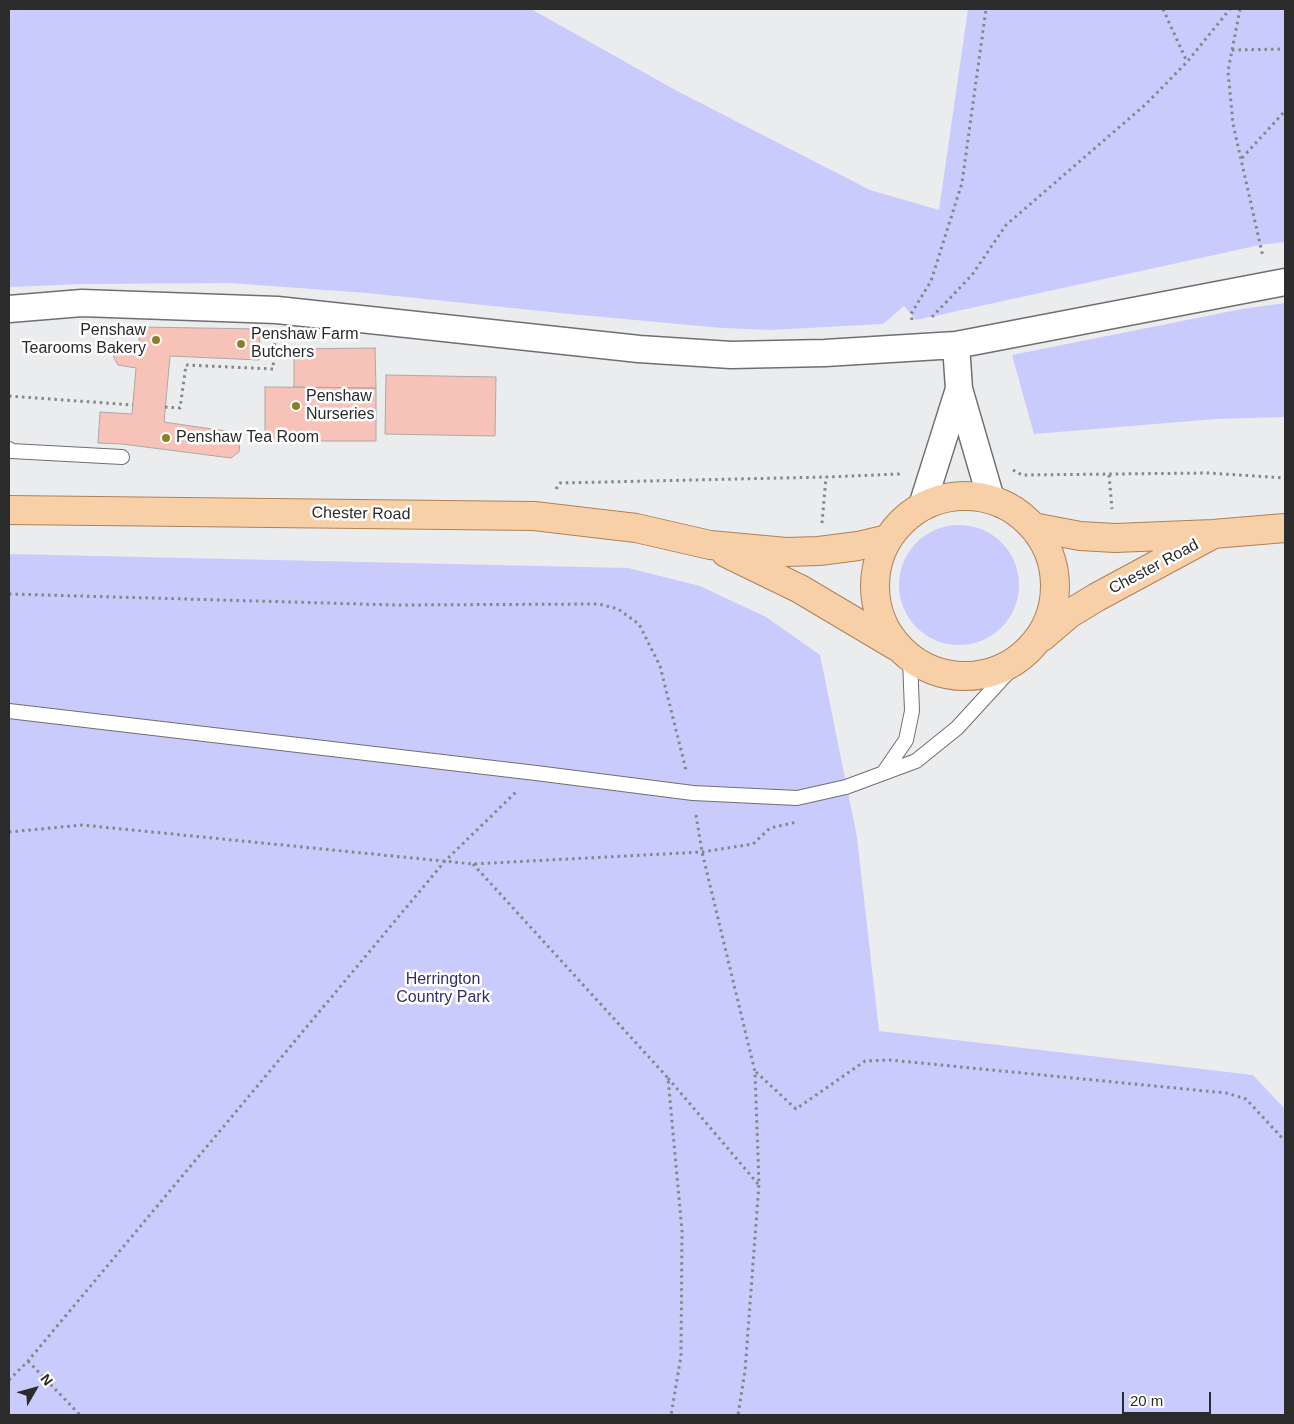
<!DOCTYPE html>
<html>
<head>
<meta charset="utf-8">
<style>
	body { margin:0 }
	#map { position:relative; width:1294px; height:1424px; overflow:hidden; background:#ebecee; font-family:Helvetica,sans-serif }
	canvas { display:block }
	.frame { position:absolute; inset:0; border:10px solid #2b2b2c; pointer-events:none }
	.north { position:absolute; left:10px; top:1364px; width:50px; height:50px; -webkit-text-stroke:4px #fff; paint-order:stroke; rotate:52deg; font-size:14px; font-weight:700; line-height:20px; text-align:center; color:#2b2b2c }
	.north::after { content:''; display:block; margin:auto; width:18px; height:22px; background:#2b2b2c; clip-path:polygon(50% 0,100% 100%,50% 72%,0 100%) }
	.scale { position:absolute; left:1122px; top:1392px; width:89px; height:22px; box-sizing:border-box; border:2px solid #2b2b2c; border-top:0; padding-left:6px; font-size:15px; line-height:18px; white-space:nowrap; color:#2b2b2c; -webkit-text-stroke:4px #fff; paint-order:stroke }
</style>
</head>
<body>
<div id="map">
<canvas width="1294" height="1424"></canvas>
<div class="frame"></div>
<div class="north">N</div>
<div class="scale">20 m</div>
</div>
<script>
const c = document.querySelector('canvas').getContext('2d');
c.lineJoin = 'round';
function fill(path, color) {
  c.fillStyle = color;
  c.fill(path, 'evenodd');
}
function poly(rows) {
  const path = new Path2D();
  for (const r of rows) {
    if (r.length === 3) {
      path.moveTo(r[0] + r[2], r[1]);
      path.arc(r[0], r[1], r[2], 0, 2 * Math.PI);
      continue;
    }
    path.moveTo(r[0], r[1]);
    for (let i = 2; i < r.length; i += 2) path.lineTo(r[i], r[i + 1]);
  }
  return path;
}
function strokePath(path, color, width, dash) {
  c.strokeStyle = color;
  c.lineWidth = width;
  c.lineCap = dash ? 'butt' : 'round';
  c.setLineDash(dash || []);
  c.stroke(path);
}
function drawText(font, color, halo, rows, align = 'center') {
  c.font = font + ' Helvetica,sans-serif';
  c.lineWidth = 5;
  c.setLineDash([]);
  c.textBaseline = 'middle';
  c.strokeStyle = halo;
  c.fillStyle = color;
  for (const [text, x, y, turn = 0] of rows) {
    c.save();
    c.translate(x, y);
    c.rotate((+turn || 0) * Math.PI / 180);
    c.textAlign = isNaN(turn) ? turn : align;
    if (halo) c.strokeText(text, 0, 0);
    c.fillText(text, 0, 0);
    c.restore();
  }
}
fill(poly([
	[9,9,531,9,679,92,870,190,939,210,968,9,1285,9,1285,242,1260,245,916,320,904,306,883,324,769,330,722,328,570,314,367,293,230,283,81,284,9,287],
	[1285,303,1285,417,1215,419,1034,434,1012,355,1242,309],
	[959,585,60],
	[9,554,628,568,700,586,766,617,820,655,857,837,879,1031,1253,1075,1285,1109,1285,1415,9,1415]
]), '#c9cbfc');
const building = poly([
	[140,327,260,329,259,360,170,356,164,422,233,432,240,441,239,452,231,458,122,444,98,443,100,412,132,414,136,368,118,365,114,358,113,349,125,342,139,344,140,327],
	[375,348,376,388,294,387,294,349,375,348],
	[386,375,496,377,495,436,385,434,386,375],
	[265,387,376,388,376,441,265,441,265,387]
]);
fill(building, '#f7c2b8');
strokePath(building, '#aaa8a7', 1);
const service = poly([
	[9,449,11,451,122,457],
	[9,711,536,773,693,793,797,798,846,787,916,761,957,728,1023,656],
	[884,772,906,740,912,711,910,659]
]);
const minor = poly([
	[9,309,82,303,277,310,639,349,731,355,825,353,956,345,1285,282],
	[956,345,959,389,991,499],
	[922,506,959,389]
]);
const primary = poly([
	[965,586,90],
	[9,510,534,516,636,528,710,545,786,552,819,551,858,546,887,539],
	[1033,527,1080,536,1115,538,1213,534,1285,528],
	[726,553,800,589,896,646],
	[1042,637,1069,614,1097,597,1210,536]
]);
strokePath(service, '#6f6f71', 16);
strokePath(minor, '#6f6f71', 29);
strokePath(primary, '#ae8156', 30);
strokePath(poly([
	[1163,9,1187,62],
	[1240,9,1228,71,1233,124,1263,257],
	[1232,50,1285,49],
	[1242,158,1285,111],
	[932,317,972,275,1006,225,1146,104,1187,62,1230,9],
	[912,320,911,314,931,281,962,183,986,9],
	[9,396,133,405],
	[165,407,180,408,186,365,273,369,275,338],
	[1013,470,1022,475,1208,473,1285,478],
	[1109,475,1112,509],
	[556,489,560,483,826,477,899,474,901,473],
	[822,523,826,477],
	[9,594,397,605,599,604,618,609,639,624,660,666,686,770],
	[696,815,702,852,755,1072,759,1184,745,1371,738,1415],
	[9,832,82,825,473,864,702,852,753,844,770,828,797,822],
	[473,864,668,1078,682,1231,681,1356,671,1415],
	[756,1072,796,1109,865,1061,890,1060,1226,1093,1246,1099,1285,1141],
	[668,1078,758,1184],
	[28,1361,80,1415],
	[9,1380,28,1361,445,861,516,792]
]), '#858687', 3, [2.5, 4]);
strokePath(service, '#fff', 14);
strokePath(minor, '#fff', 26);
strokePath(primary, '#f8d0a7', 28);
for (const [x, y, r, color] of [
	[156,340,5,"#8e7f26"],
	[241,344,5,"#8e7f26"],
	[296,406,5,"#8e7f26"],
	[166,438,5,"#8e7f26"]
]) {
  const dot = new Path2D();
  dot.arc(x, y, r, 0, 2 * Math.PI);
  c.fillStyle = color;
  c.fill(dot);
  strokePath(dot, '#fff', 2);
}
drawText('16px', '#2b2b2c', '#fff', [
	["Penshaw",146,331,"right"],
	["Tearooms Bakery",146,349,"right"],
	["Penshaw Farm",251,335],
	["Butchers",251,353],
	["Penshaw",306,397],
	["Nurseries",306,415],
	["Penshaw Tea Room",176,438]
], 'left');
drawText('16px', '#2b2b2c', '#fff', [
	["Chester Road",361,514,1],
	["Chester Road",1154,567,-28]
]);
drawText('16px', '#322c6d', '#fff', [
	["Herrington",443,980],
	["Country Park",443,998]
]);
</script>
</body>
</html>
